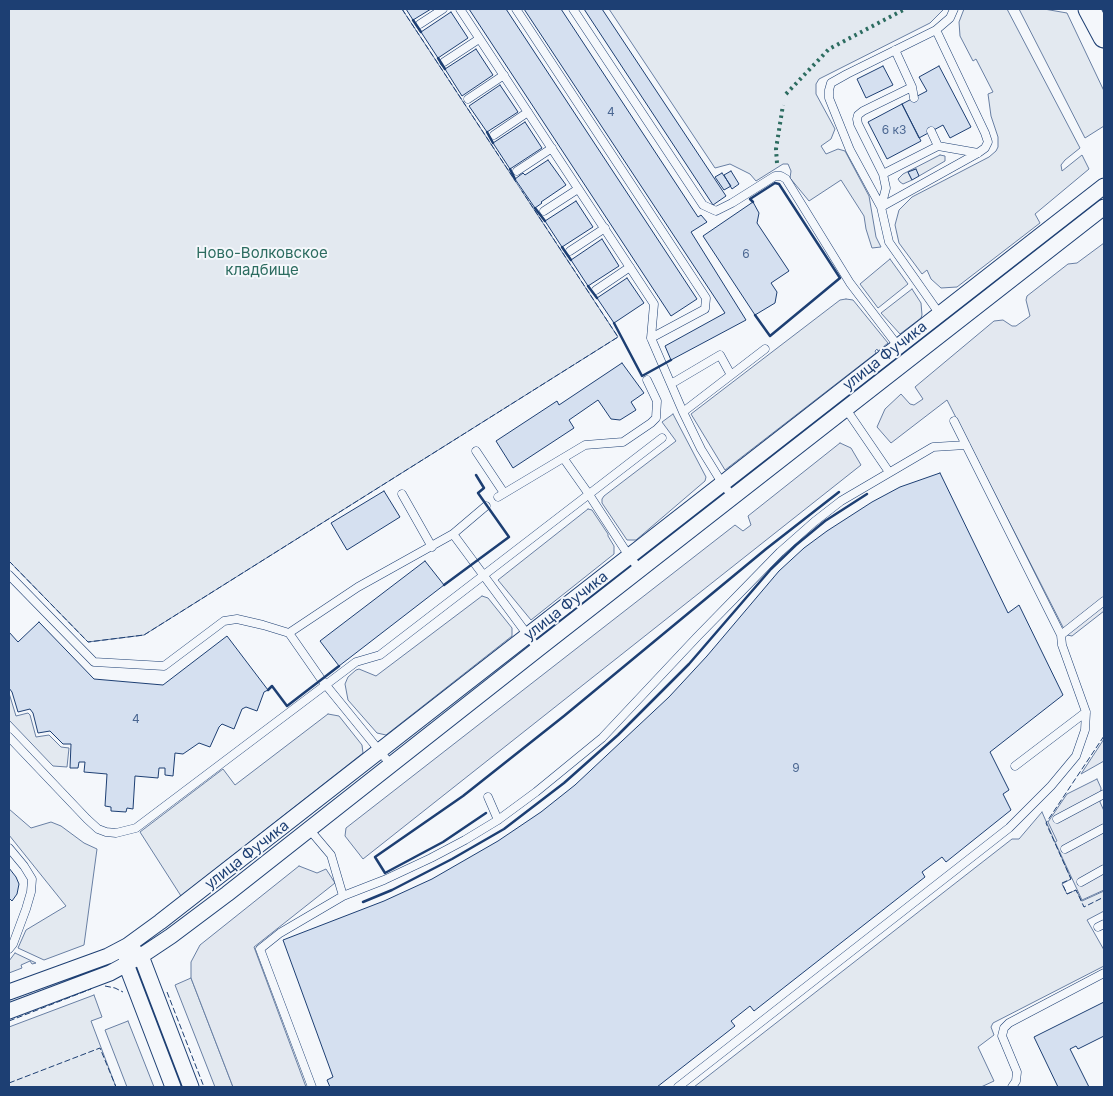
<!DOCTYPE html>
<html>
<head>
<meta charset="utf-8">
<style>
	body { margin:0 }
	#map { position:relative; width:1113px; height:1096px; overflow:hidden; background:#f4f7fb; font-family:Inter,sans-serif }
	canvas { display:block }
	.frame { position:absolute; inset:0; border:10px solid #1d3f73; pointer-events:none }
</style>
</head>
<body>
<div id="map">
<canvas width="1113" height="1096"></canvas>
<div class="frame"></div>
</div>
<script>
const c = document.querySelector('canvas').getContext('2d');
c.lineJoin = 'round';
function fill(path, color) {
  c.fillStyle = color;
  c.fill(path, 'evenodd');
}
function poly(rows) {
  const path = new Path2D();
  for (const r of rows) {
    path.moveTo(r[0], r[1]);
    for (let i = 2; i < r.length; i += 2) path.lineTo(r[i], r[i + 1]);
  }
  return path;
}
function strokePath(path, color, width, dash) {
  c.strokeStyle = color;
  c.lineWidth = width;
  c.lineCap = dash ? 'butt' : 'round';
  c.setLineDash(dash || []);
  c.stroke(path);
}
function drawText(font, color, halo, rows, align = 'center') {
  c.font = font + ' Inter,sans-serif';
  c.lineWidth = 4;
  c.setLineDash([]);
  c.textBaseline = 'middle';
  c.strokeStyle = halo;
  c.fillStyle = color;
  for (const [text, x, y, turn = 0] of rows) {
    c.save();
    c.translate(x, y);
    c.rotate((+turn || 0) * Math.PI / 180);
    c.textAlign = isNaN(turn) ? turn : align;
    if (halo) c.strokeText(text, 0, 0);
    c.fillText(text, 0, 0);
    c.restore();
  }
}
const green = poly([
	[9,9,402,9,618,337,144,635,88,642,9,561,9,9],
	[609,9,944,9,930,23,819,79,816,84,816,94,835,129,831,139,821,146,826,154,838,149,845,151,869,196,876,237,881,247,872,248,866,229,864,216,841,180,809,201,790,178,791,171,788,164,783,164,756,181,750,174,730,164,715,168,609,9],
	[964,9,1007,9,1080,148,1065,160,1061,165,1062,171,1082,155,1089,169,1035,214,1040,223,957,287,941,288,931,279,927,270,922,274,899,243,895,225,899,210,912,197,989,157,996,151,998,147,998,137,991,116,988,94,993,92,976,59,973,61,960,36,959,22,964,9],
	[1019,9,1044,9,1067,13,1104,91,1104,126,1085,138,1019,9],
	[940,155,945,156,945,161,919,176,915,169,908,172,912,180,903,184,900,182,898,179,903,174,940,155],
	[890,259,908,284,878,308,860,284,890,259],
	[912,289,921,303,922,315,921,318,900,334,881,313,912,289],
	[846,299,853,300,888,343,878,351,877,349,875,351,876,353,725,470,691,414,840,300,846,299],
	[673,414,706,477,705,481,636,540,627,540,602,503,602,499,604,496,676,441,662,422,673,414],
	[588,509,592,510,608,534,608,536,614,546,614,554,531,620,498,580,588,509],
	[482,596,488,598,512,628,512,636,386,735,377,733,348,700,345,684,348,677,356,670,359,669,376,676,482,596],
	[9,693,16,716,28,713,30,715,36,737,49,735,61,747,69,748,67,767,53,766,9,720,9,693],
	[328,714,339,716,362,745,363,753,181,896,140,832,223,769,235,785,328,714],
	[9,809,31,828,51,822,61,826,84,843,97,849,84,945,44,960,18,948,26,930,66,906,9,835,9,809],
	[1042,812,1071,879,1062,884,1067,894,1076,890,1082,901,1104,891,1104,911,1087,920,1104,950,1104,966,993,1023,991,1027,994,1035,978,1047,994,1081,981,1087,694,1087,1012,839,1019,839,1042,812],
	[15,953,36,963,32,964,30,961,21,965,22,968,9,973,9,961,15,953],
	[191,978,233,1087,215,1087,175,985,191,978],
	[94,995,102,1017,91,1021,116,1087,9,1087,9,1027,94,995],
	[128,1021,154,1087,127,1087,105,1030,128,1021]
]);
fill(green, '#e3e9f0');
strokePath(green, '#687fa3', 1);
const parking = poly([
	[1104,243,1104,611,1072,636,1067,635,947,400,891,443,877,427,885,409,901,394,910,404,914,405,923,399,915,387,994,321,1003,320,1012,326,1016,326,1030,316,1026,300,1027,296,1068,264,1077,263,1104,243],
	[840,443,851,448,861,465,363,859,345,836,346,828,735,525,743,531,751,525,748,516,840,443],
	[1104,739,1104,761,1081,774,1104,739],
	[1097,779,1101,788,1100,802,1104,811,1104,890,1082,900,1055,842,1057,841,1048,822,1067,794,1097,779],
	[299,866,317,873,326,869,335,883,254,947,306,1087,233,1087,191,978,191,962,200,945,299,866]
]);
fill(parking, '#e3e8f0');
strokePath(parking, '#687fa3', 1);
const building = poly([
	[406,9,431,9,413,20,406,9],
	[469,9,506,9,697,299,671,316,469,9],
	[524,9,561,9,698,217,701,215,707,222,691,232,746,320,671,360,665,346,725,313,524,9],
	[584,9,602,9,726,196,713,205,584,9],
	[451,12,468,38,438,58,421,32,451,12],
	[476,49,493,75,462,96,445,69,476,49],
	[883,66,893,85,866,98,857,79,883,66],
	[939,66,971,127,950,138,943,125,919,138,902,104,927,91,919,77,939,66],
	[500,85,518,112,487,132,469,106,500,85],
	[902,104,921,141,887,159,868,122,902,104],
	[525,122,542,148,510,169,493,143,525,122],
	[548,160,566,185,541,202,542,203,535,208,515,179,523,173,525,175,548,160],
	[916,169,919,176,912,180,908,172,916,169],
	[731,171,739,184,732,189,724,175,731,171],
	[722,173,731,186,724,190,715,177,722,173],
	[576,201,593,227,562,247,545,221,576,201],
	[753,202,759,213,757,223,789,271,771,283,777,292,775,303,755,315,703,236,753,202],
	[602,239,619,266,588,286,571,260,602,239],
	[627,278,644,303,614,323,597,298,627,278],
	[622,363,644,393,631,402,636,410,620,420,611,419,598,400,569,420,574,428,513,468,496,441,557,401,559,405,622,363],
	[940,473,1008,613,1019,605,1063,695,990,752,1009,790,1003,794,1011,810,946,862,942,857,922,872,925,877,754,1011,750,1006,731,1021,735,1026,657,1087,330,1087,327,1080,333,1077,283,940,384,901,432,879,498,841,541,812,575,785,669,697,707,656,779,571,804,548,827,531,872,502,900,487,940,473],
	[384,491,400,517,347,550,331,523,384,491],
	[425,561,444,585,339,666,320,641,425,561],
	[39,622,94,679,163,685,227,636,268,690,264,692,257,711,246,707,242,709,234,729,222,724,219,727,210,747,199,743,183,754,175,753,173,776,165,775,165,768,159,768,158,778,135,776,133,809,127,808,126,812,111,811,111,807,105,806,107,774,84,772,85,762,79,762,78,768,70,768,71,744,63,744,50,731,38,733,33,713,30,709,18,712,12,692,9,688,9,632,18,642,39,622],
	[9,868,16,877,19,884,17,894,12,901,9,898,9,868],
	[1104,1002,1104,1036,1078,1049,1076,1046,1070,1049,1089,1087,1058,1087,1034,1037,1104,1002]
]);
fill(building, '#d5e0f0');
strokePath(building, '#1d3f73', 1);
const service = poly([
	[460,9,654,304,651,338],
	[516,9,706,298,705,309,651,338,683,412,701,449,722,483,733,497],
	[573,9,703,205,716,211,732,203,775,176,781,176,786,179,850,283,898,346],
	[420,24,443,9],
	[936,30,985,133,988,142,985,148,978,153,881,207,850,150,829,98,829,90,831,83,847,74,936,30],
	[936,30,950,18,954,9],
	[895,50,912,87,914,98],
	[444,62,479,39],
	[912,87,863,111,858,115,857,119,858,124,883,174,886,188,881,207,889,242,941,316],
	[468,99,504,75],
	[931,131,938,146],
	[494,135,528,112],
	[517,171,552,148],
	[883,174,938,146,978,153],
	[544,211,578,189],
	[570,251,605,228],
	[596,290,630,267],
	[671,384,720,355,731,375],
	[846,409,889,472],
	[683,412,765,349],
	[476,451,504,493],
	[564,459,588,493,629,556,640,570],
	[402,494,432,547],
	[498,497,585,445,623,442,651,423,656,418,657,401,647,380],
	[453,534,538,649],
	[9,575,94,662,164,666,224,621,237,619,263,625,289,633,321,679,391,765],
	[289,633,358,587,453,534,486,506],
	[1061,635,1104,601],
	[9,737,87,819,98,829,106,832,116,833,136,828,356,662,380,655,662,438],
	[1015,766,1086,712],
	[488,797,498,820],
	[1057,819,1104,794],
	[309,829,331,855,343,896],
	[9,848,24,866,32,879,31,892,26,909,13,944,9,949],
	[1065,849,1104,828],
	[1081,882,1104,869],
	[1098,927,1104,924],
	[312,1087,260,949,280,933,343,896,384,880,431,858,465,840,498,820,536,792,602,738,696,638,780,552,814,522,841,501,933,447,966,445],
	[678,1087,1009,828,1051,786,1076,756,1085,730,1086,712,1062,645,1061,635,954,421],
	[1012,1087,1016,1081,1017,1072,1002,1036,1004,1028,1009,1023,1104,973]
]);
const minor = poly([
	[134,951,141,956,191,1087],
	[127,955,126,964,173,1087],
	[9,992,108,956,127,946,160,922,1104,186],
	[9,1011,110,973,141,956,171,936,227,894,538,649,1104,207]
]);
const secondary = poly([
	[1089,9,1104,37]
]);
strokePath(service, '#1d3f73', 9);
strokePath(minor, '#1d3f73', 17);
strokePath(secondary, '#1d3f73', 23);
strokePath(service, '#f4f7fb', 8);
strokePath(minor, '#f4f7fb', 15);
strokePath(secondary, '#f4f7fb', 21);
strokePath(poly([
	[786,94,829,49,905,9],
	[777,163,776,149,783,105]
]), '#2c6c60', 4, [2.5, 4]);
strokePath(poly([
	[402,9,516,182],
	[9,561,88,642,144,635,618,337,522,191],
	[1104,736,1046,823,1071,879,1062,883,1067,894,1076,890,1084,907,1104,897],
	[105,986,115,988,123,992],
	[167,992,204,1087],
	[9,1021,91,989],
	[9,1083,100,1048,116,1087]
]), '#1d3f73', 1, [6, 2.5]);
strokePath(poly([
	[413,20,421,32],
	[438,58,445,69],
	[487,132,493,143],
	[510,169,515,179],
	[753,202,750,199,775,183,779,184,840,278,770,336,755,315],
	[535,208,545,221],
	[562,247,571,260],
	[588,286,597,298],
	[614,323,642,376,671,360],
	[444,585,509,537,478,493,484,488,476,475],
	[268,690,272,686,287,706,339,666],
	[486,813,443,842,385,873,375,857,463,796,564,716,766,549,839,492],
	[363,902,392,890,452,859,504,829,564,783,618,735,689,664,771,569,796,545,825,521,867,494]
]), '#1d3f73', 2.5);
drawText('12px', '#4b6792', null, [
	["4",611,112],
	["6 к3",894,130],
	["6",746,254],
	["4",136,719],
	["9",796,768]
]);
drawText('15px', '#2c6c60', '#f4f7fb', [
	["Ново-Волковское",262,253],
	["кладбище",262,270]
]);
drawText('15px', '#1d3f73', '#f4f7fb', [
	["улица Фучика",885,356,-38],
	["улица Фучика",566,606,-38],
	["улица Фучика",247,855,-38]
]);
</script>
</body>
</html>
